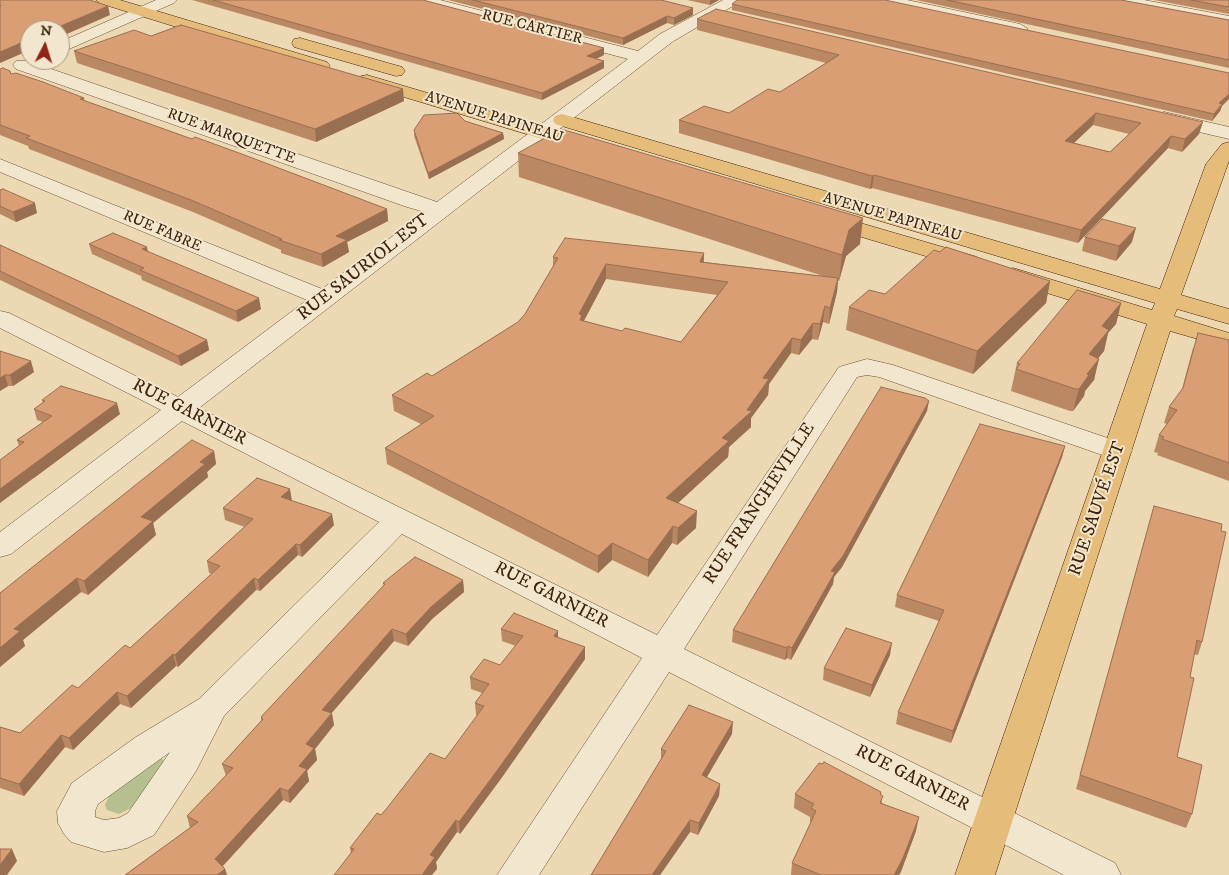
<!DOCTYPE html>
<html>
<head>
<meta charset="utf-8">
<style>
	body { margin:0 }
	#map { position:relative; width:1229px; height:875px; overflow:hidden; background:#edd8b4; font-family:"IM FELL DW Pica",serif }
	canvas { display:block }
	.north { position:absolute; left:20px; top:20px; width:50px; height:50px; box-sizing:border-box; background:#f3e6ce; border:1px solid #aa9880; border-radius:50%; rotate:5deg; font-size:14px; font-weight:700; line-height:20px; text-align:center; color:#3d230b }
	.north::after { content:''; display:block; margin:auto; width:18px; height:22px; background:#8f2418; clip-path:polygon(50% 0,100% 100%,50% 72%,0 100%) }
</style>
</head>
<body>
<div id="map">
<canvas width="1229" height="875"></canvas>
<div class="north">N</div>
</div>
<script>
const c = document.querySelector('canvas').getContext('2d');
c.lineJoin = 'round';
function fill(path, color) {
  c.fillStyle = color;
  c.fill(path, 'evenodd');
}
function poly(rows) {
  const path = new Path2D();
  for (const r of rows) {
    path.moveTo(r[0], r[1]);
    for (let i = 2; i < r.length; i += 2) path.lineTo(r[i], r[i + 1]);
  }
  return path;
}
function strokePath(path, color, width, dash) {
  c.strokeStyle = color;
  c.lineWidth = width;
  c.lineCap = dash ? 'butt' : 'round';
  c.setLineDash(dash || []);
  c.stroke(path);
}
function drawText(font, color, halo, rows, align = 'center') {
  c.font = font + ' "IM FELL DW Pica",serif';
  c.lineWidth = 4;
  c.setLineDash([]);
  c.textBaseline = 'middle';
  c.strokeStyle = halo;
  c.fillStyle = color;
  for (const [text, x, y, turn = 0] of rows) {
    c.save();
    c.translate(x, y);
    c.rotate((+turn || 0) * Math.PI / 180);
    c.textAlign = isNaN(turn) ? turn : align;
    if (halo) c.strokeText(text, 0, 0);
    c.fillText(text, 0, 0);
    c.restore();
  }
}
fill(poly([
	[161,757,164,761,133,807,119,814,107,810,105,805,110,794]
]), '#b6bf8f');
const minor = poly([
	[156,0,177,0,174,3,60,53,60,42,156,0],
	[414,0,440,0,638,51,660,34,723,0,743,0,672,42,199,408,657,635,839,367,867,359,893,365,1128,445,1132,451,1128,457,1118,459,1108,457,879,377,867,375,857,377,684,649,1115,863,1121,875,1064,875,669,672,539,875,497,875,642,658,402,534,224,716,196,771,154,835,127,848,104,852,71,842,64,834,58,823,57,811,72,783,136,737,199,699,379,522,182,421,11,554,0,557,0,532,161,410,0,328,0,311,9,313,178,397,307,300,0,172,0,159,322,289,425,212,407,207,16,69,13,65,16,61,28,61,437,202,628,59,417,3,414,0],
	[170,752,128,813,119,818,104,820,95,817,95,811,98,804,170,752],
	[877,0,907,0,1020,24,1028,29,1020,34,885,5,877,0],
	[1112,0,1144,0,1229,16,1229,26,1120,5,1112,0],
	[1164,112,1229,127,1229,139,1157,122,1155,118,1157,114,1164,112]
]);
const major = poly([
	[96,0,120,0,327,62,330,66,327,70,315,70,99,3,96,0],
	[300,38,402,67,405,71,402,75,396,76,294,47,292,43,294,39,300,38],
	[367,75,593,142,596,146,593,150,579,150,361,84,358,80,361,76,367,75],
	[562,114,1160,289,1206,164,1222,144,1229,142,1229,161,1181,295,1229,309,1229,324,1177,309,1174,316,1229,333,1229,348,1170,331,995,875,955,875,1147,324,1005,280,1001,275,1005,270,1013,268,1152,310,1155,303,555,124,553,120,555,116,562,114],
	[826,213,977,257,980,262,977,267,969,269,818,224,815,219,818,214,826,213]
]);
strokePath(minor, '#695035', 1);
strokePath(major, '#3d230b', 1);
fill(minor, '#f3e6ce');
fill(major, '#e6bc7a');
fill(poly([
	[192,0,423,0,604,48,604,55,596,59,604,61,604,68,542,100],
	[448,0,661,0,693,8,693,15,674,25,667,23,623,45],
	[687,0,719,0,710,5],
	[916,0,1121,0,1229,20,1229,68],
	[1154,0,1229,0,1229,14],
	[732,4,1222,106,1220,111,1212,121,732,10],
	[697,19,1199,134,1182,152,1168,148,1078,243,872,188,870,189,679,133,679,120,729,113,780,92,826,63,697,30],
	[1093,125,1129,134,1110,152,1074,143],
	[151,36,404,101,316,142,77,63,74,51],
	[0,69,11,74,84,98,85,101,387,209,388,221,347,242,349,252,323,267,281,253,281,250,193,212,29,149,28,146,0,135],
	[465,121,503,133,504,139,429,179,414,136,414,130],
	[518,153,860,244,846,256,839,281,838,281,837,292,829,324,823,322,818,340,812,339,799,355,791,353,769,384,768,395,751,418,751,427,729,447,728,457,678,503,696,528,677,545,672,543,648,577,612,560,598,573,387,464,385,448,421,424,394,411,392,395,432,376,518,322,525,314,553,267,553,257,704,253,704,262,823,276,519,177],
	[606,279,717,295,681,342,622,331,584,321],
	[0,190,37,213,16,222,0,214],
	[1085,237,1132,242,1116,261,1082,251],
	[89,244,148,252,261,309,238,322,142,280,141,276,92,254],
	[0,245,207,340,209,350,181,366,0,280],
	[1050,281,1046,303,973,374,846,330,849,307,885,294],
	[1121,303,1116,324,1108,333,1104,351,1098,358,1094,380,1085,391,1084,396,1073,411,1070,411,1011,391,1017,363],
	[1229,340,1229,481,1157,455,1158,453,1154,452,1159,435,1167,424,1164,423,1169,407,1182,389,1193,348],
	[0,351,34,372,13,386,8,386,0,391],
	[42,400,120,414,34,478,19,446,17,440,43,422,37,420,34,409,43,403],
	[927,411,842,567,834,577,833,584,791,660,787,658,785,660,732,642,733,630],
	[1065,446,1062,457,951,743,896,724,898,712,939,621,895,607,897,595],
	[214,451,216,464,207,472,208,477,153,523,156,535,88,595,81,592,23,640,25,646,0,667,0,593],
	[292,501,334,525,302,557,298,555,260,591,256,590,178,667,176,666,131,708,120,704,73,750,65,747,24,796,0,788,0,727,20,733,130,648,212,574,209,573,207,561,245,527,225,520,223,508],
	[1154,506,1221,531,1202,642,1198,655,1194,654,1177,757,1192,814,1186,828,1076,789],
	[463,580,464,592,432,619,408,646,394,641,331,713,334,725,315,749,317,760,307,771,309,781,290,803,283,800,223,866,225,869,227,875,125,875,190,828,187,816,226,776,222,764,261,721,261,717,384,586,383,583],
	[501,629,558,631,558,638,585,647,585,659,500,780,460,834,457,832,436,862,437,869,351,854,350,848,381,815,445,759,478,715,476,715,475,703,482,693,471,689,470,677,500,665,516,646,502,641],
	[890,655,870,697,823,680,824,668],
	[732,734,707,777,720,784,719,796,698,835,690,832,660,875,591,875,661,760,661,749],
	[881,792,881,795,882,803,916,831,899,875,791,875,792,863,811,823,810,822,810,817,794,808,795,794]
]), '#bb8864');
fill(poly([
	[710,0,719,0,710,5],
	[108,6,110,15,60,37,60,30,51,30],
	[693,8,693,15,674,25,674,18],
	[667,16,667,23,623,45,623,38],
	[30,39,30,50,0,63,0,52],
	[604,48,604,55,587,63,587,56],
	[604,61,604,68,542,100,542,93],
	[403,89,404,101,316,142,315,129],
	[1229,94,1229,99,1222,106,1220,111,1212,121,1214,114,1219,103],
	[1096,113,1093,125,1063,153,1065,141],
	[1203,122,1199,134,1182,152,1185,139],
	[503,133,504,139,429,179,428,173],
	[1171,136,1168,148,1078,243,1081,230],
	[874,175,872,188,870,189,872,176],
	[35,203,37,213,16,222,13,212],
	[387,209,388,221,347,242,349,252,323,267,321,254,336,236],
	[863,218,860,244,846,256,839,281,842,255,849,230],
	[1136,228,1132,242,1116,261,1119,246],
	[147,247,149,257,142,249],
	[704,253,703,267,700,262],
	[606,264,606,279,582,324,580,335,579,314],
	[838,278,837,292,829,324,830,308],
	[1050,281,1046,303,973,374,977,351],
	[259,298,261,309,238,322,236,311],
	[1121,303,1116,324,1108,333,1104,351,1084,376,1089,354,1102,326],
	[825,306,823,322,818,340,820,324],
	[813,323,812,339,799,355,801,340],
	[792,338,791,353,769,384,768,395,751,418,751,427,729,447,728,457,665,515,666,498,722,438,763,378],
	[207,340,209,350,181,366,178,356],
	[1099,359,1094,380,1085,391,1084,396,1073,411,1079,389,1087,374],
	[31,361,34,372,13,386,10,375],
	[5,375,8,386,0,391,0,378],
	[929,401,927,411,842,567,834,577,833,584,791,660,792,648,831,571],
	[117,403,120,414,0,503,0,489],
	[1065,446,1062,457,951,743,953,731],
	[214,451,216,464,207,472,208,477,153,523,156,535,88,595,84,581,141,517,200,462],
	[290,489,292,501,281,497],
	[697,511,696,528,677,545,678,528],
	[332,514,334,525,302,557,300,545],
	[673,526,672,543,648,577,648,560],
	[612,543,612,560,598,573,598,556],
	[296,544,298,555,260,591,258,580],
	[77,578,81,592,23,640,25,646,0,667,0,648,14,629],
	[254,578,256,590,178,667,175,655],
	[463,580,464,592,432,619,408,646,406,634,431,607],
	[392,629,394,641,324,722,322,710],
	[558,631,558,643,554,636],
	[892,643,890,655,870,697,872,685],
	[788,646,787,658,785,660,787,648],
	[585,647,585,659,500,780,460,834,459,822],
	[173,654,176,666,131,708,127,696],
	[117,692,120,704,73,750,69,738],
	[332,713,334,725,315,749,317,760,307,771,309,781,290,803,288,791,299,766,306,744],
	[733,722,732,734,701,787,702,775],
	[61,735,65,747,24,796,19,784],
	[720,784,719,796,698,835,699,823],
	[280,788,283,800,218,871,215,859],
	[919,817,916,831,901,872,899,875,894,875],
	[456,820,457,832,436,862,437,869,432,875,422,875,430,855],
	[690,820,690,832,660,875,652,875],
	[12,849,17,861,7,875,0,875,0,865],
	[225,869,227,875,217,875]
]), '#996f51');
const building = poly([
	[0,0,90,0,108,6,51,30,30,30,30,39,0,52,0,6,1,6,0,5,0,0],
	[213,0,423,0,604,48,587,56,604,61,542,93,213,0],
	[473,0,661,0,693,8,674,18,667,16,623,38,473,0],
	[737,0,885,0,1229,73,1229,94,1219,103,1222,104,1214,114,732,4,737,0],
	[947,0,1121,0,1229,20,1229,60,947,0],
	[1191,0,1229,0,1229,7,1191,0],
	[716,9,1203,122,1185,139,1171,136,1081,230,874,175,872,176,679,120,704,106,729,113,768,89,780,92,839,55,697,19,716,9],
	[1096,113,1141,123,1110,152,1065,141,1096,113],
	[181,25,403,89,315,129,74,51,134,30,151,36,181,25],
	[3,68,10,71,11,74,16,73,43,82,84,98,80,99,192,139,195,137,239,153,387,209,336,236,347,240,321,254,279,240,282,239,191,200,26,138,30,136,0,125,0,69,3,68],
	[457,113,465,121,503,133,428,173,414,130,424,115,457,113],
	[561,129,863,218,849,230,842,255,518,153,561,129],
	[3,189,35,203,13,212,0,206,0,190,3,189],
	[1102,219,1136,228,1119,246,1085,237,1102,219],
	[113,233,147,247,142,249,259,298,236,311,140,270,144,268,89,244,113,233],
	[565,238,704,253,700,262,838,278,830,308,825,306,820,324,813,323,801,340,792,338,763,378,769,379,747,410,752,411,722,438,729,441,666,498,697,511,678,528,673,526,648,560,612,543,598,556,385,448,434,416,392,395,427,373,432,376,518,322,525,314,558,258,553,257,565,238],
	[606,264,728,282,681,342,625,328,622,331,580,320,582,315,579,314,606,264],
	[0,245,207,340,178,356,0,271,0,245],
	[946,247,1050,281,977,351,849,307,869,290,885,294,934,250,940,252,946,247],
	[1077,290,1121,303,1102,326,1109,330,1089,354,1099,359,1087,374,1089,375,1079,389,1075,389,1016,369,1020,364,1017,363,1077,290],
	[1198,333,1229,340,1229,463,1162,439,1164,437,1159,435,1177,410,1169,407,1183,388,1198,333],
	[0,351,31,361,10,375,5,375,0,378,0,351],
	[61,386,117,403,0,489,0,460,24,442,17,440,52,416,34,409,45,401,42,400,61,386],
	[881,387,925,398,929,401,843,556,831,571,835,572,792,648,788,646,787,648,733,630,881,387],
	[980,424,1065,446,953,731,898,712,944,610,897,595,980,424],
	[192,440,214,451,200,462,205,464,141,517,153,521,84,581,77,578,14,629,20,631,0,648,0,593,192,440],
	[257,478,290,489,281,497,332,514,300,545,296,544,258,580,254,578,175,655,173,654,127,696,117,692,69,738,61,735,19,784,0,778,0,727,20,733,72,685,78,688,125,645,130,648,220,566,207,561,253,519,223,508,257,478],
	[1154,506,1222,524,1221,531,1226,532,1202,642,1197,640,1190,677,1194,678,1177,757,1202,765,1192,814,1080,775,1154,506],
	[415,557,463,580,431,607,406,634,392,629,322,710,332,713,306,744,314,748,299,766,307,769,288,791,280,788,215,859,225,869,217,875,125,875,198,822,187,816,233,768,222,764,263,719,261,717,385,584,383,583,415,557],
	[514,613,558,631,554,636,585,647,499,768,459,822,456,820,430,855,435,857,422,875,334,875,354,849,350,848,377,813,381,815,387,808,430,753,445,759,484,706,475,703,489,684,470,677,484,659,500,665,523,636,501,629,514,613],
	[846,628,892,643,872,685,824,668,846,628],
	[689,705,733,722,702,775,720,784,699,823,690,820,652,875,591,875,666,751,661,749,689,705],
	[824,762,881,792,880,794,883,796,880,803,919,817,903,858,894,875,821,875,792,863,816,811,811,808,814,804,795,794,819,763,823,764,824,762],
	[0,849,12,849,0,865,0,849]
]);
fill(building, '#da9e74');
strokePath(building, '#996f51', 1);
drawText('15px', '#3d230b', '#f3e6ce', [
	["RUE CARTIER",532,28,14],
	["AVENUE PAPINEAU",494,118,17],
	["RUE MARQUETTE",231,137,20],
	["AVENUE PAPINEAU",892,218,16],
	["RUE FABRE",162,232,23]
]);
drawText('18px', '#3d230b', '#f3e6ce', [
	["RUE SAURIOL EST",364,268,-38],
	["RUE GARNIER",189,413,27],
	["RUE FRANCHEVILLE",760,504,-57],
	["RUE SAUVÉ EST",1098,509,-71],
	["RUE GARNIER",551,596,27],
	["RUE GARNIER",912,779,27]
]);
</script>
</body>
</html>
